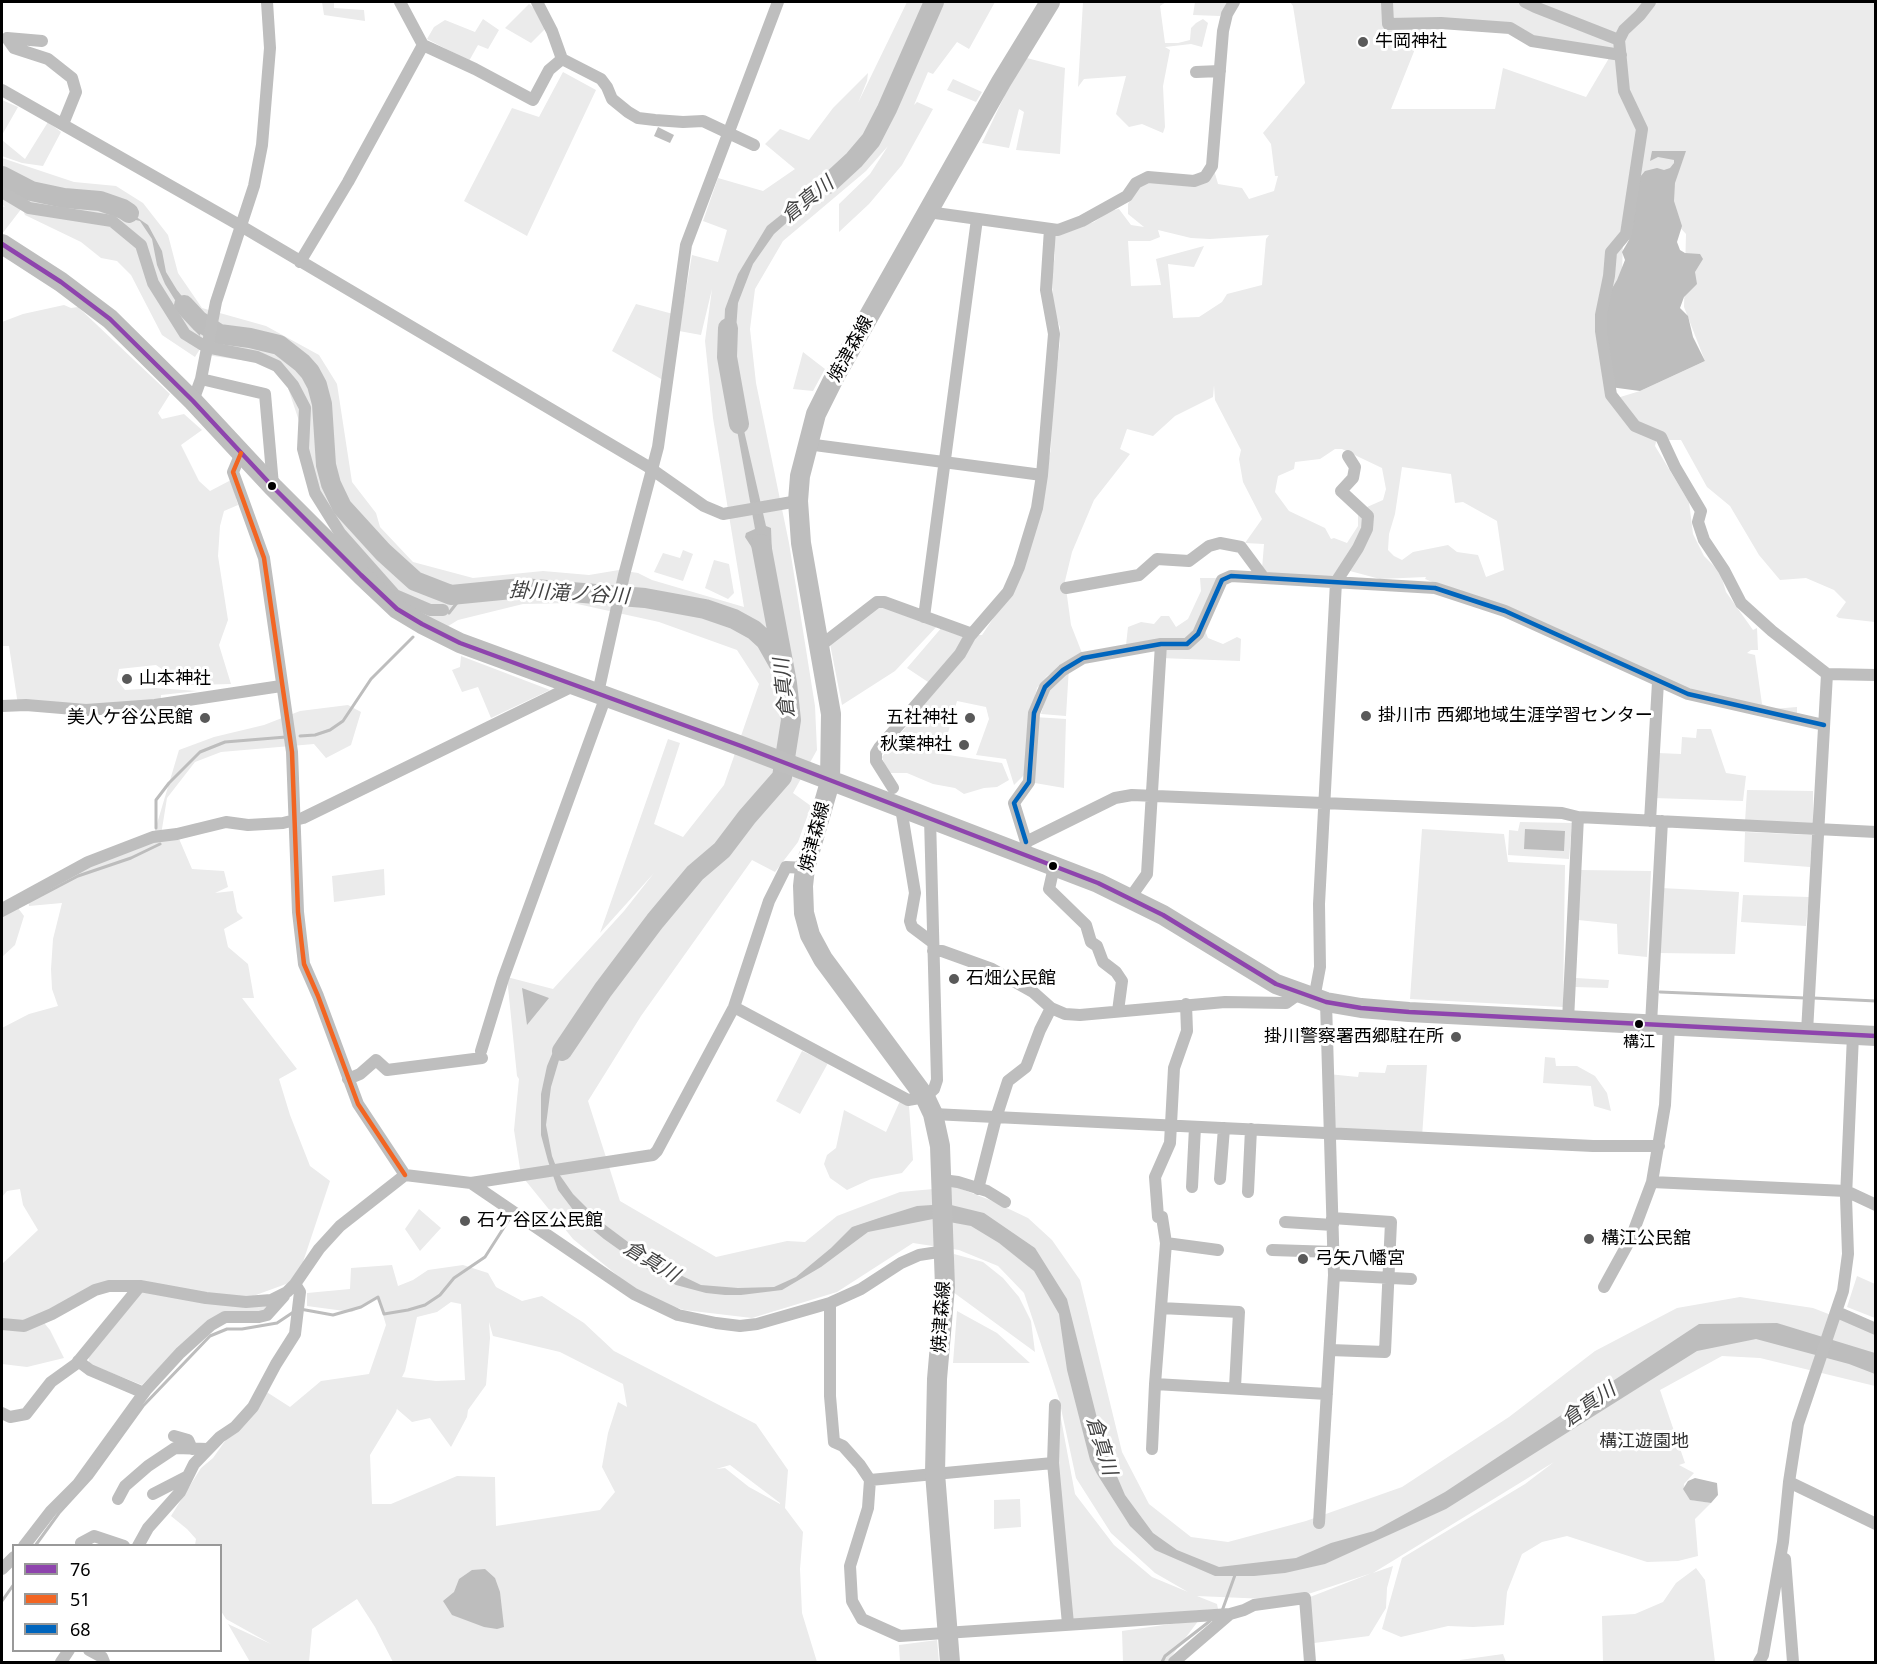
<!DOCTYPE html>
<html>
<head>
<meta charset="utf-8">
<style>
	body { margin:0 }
	#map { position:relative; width:1877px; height:1664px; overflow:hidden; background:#fff; font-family:"Noto Sans",sans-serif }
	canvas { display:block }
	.frame { position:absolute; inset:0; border:3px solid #000; pointer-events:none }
	.legend { position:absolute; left:12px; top:1544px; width:210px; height:108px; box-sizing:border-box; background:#fff; border:2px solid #999; margin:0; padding:8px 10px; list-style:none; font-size:18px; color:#000 }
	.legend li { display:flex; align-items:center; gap:12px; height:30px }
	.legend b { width:30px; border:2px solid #999 }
</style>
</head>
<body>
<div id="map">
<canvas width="1877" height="1664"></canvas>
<div class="frame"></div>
<ul class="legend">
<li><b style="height:8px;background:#8e44ad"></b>76</li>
<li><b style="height:8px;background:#f26522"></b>51</li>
<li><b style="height:8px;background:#0065bd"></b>68</li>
</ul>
</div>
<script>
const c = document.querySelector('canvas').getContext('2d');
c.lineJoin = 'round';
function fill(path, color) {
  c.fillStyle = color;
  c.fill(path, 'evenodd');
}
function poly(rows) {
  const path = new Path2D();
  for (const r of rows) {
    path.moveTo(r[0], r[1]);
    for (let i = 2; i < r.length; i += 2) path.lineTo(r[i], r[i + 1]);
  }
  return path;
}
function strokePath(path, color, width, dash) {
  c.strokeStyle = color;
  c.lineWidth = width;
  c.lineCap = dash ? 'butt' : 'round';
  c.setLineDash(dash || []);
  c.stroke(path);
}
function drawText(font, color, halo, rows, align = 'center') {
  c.font = font + ' "Noto Sans","Noto Sans JP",sans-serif';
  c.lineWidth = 6;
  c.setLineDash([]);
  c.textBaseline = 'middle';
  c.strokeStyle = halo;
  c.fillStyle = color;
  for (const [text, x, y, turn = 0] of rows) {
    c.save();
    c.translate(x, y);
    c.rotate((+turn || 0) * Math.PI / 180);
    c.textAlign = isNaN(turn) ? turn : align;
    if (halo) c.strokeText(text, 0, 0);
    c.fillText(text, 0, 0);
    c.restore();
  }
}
fill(poly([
	[322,2,334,2,334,8,364,10,365,21,324,15],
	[907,2,995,2,969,49,957,42,933,74,928,72,914,105,917,102,933,109,902,165,869,204,839,232,839,204,870,174,888,146,866,171,783,241,755,289,750,329,756,383,789,543,815,706,817,750,793,793,811,806,798,842,775,872,752,860,641,1016,588,1101,620,1201,716,1257,787,1241,805,1242,837,1216,900,1192,956,1187,990,1200,1028,1218,1052,1240,1080,1280,1122,1452,1149,1504,1191,1537,1228,1542,1306,1521,1402,1487,1509,1417,1595,1351,1677,1308,1740,1297,1813,1308,1875,1332,1875,1386,1760,1358,1722,1356,1660,1390,1685,1463,1679,1465,1694,1473,1684,1484,1685,1491,1692,1500,1711,1503,1695,1519,1698,1556,1678,1561,1647,1562,1567,1536,1542,1542,1522,1554,1507,1592,1504,1625,1473,1627,1448,1626,1401,1637,1382,1629,1402,1558,1525,1484,1554,1462,1373,1573,1393,1566,1387,1588,1386,1608,1369,1636,1314,1643,1310,1597,1372,1573,1290,1600,1197,1596,1217,1604,1218,1609,1071,1620,1057,1450,1059,1408,1075,1494,1114,1545,1152,1577,1188,1592,1155,1573,1111,1533,1076,1478,1059,1399,1024,1293,998,1266,959,1250,913,1243,837,1292,752,1318,684,1310,659,1302,629,1285,573,1239,521,1175,514,1130,519,1079,517,1076,507,977,553,989,624,911,654,873,600,933,668,739,680,743,654,824,683,837,724,785,759,684,737,650,659,622,573,603,523,604,458,620,445,628,409,606,373,578,308,480,299,421,285,379,262,363,206,355,200,349,195,357,162,335,131,275,117,261,101,258,81,242,25,215,22,208,2,234,2,206,5,207,2,204,2,158,74,182,116,186,143,203,168,235,178,273,202,308,266,326,319,355,337,384,352,482,376,513,380,527,413,562,473,578,543,571,589,575,619,570,638,573,652,580,744,607,713,418,705,341,712,289,701,335,679,331,692,255,718,262,727,230,703,221,718,178,763,191,795,169,765,144,780,129,809,140,833,108,868,73,867,81,858,103],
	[1083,2,1166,2,1160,6,1165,43,1178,43,1190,40,1191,28,1196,23,1203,19,1208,23,1202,47,1191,44,1165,47,1170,50,1163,86,1165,127,1163,133,1142,124,1129,127,1116,114,1126,76,1084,79,1078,87],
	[1195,2,1227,2,1220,16,1193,15],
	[1290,2,1875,2,1875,622,1839,618,1836,616,1846,602,1834,590,1806,578,1780,580,1759,555,1730,506,1707,487,1681,440,1663,440,1629,415,1617,398,1640,391,1705,361,1684,307,1686,234,1674,221,1673,205,1665,200,1623,241,1622,274,1597,338,1610,398,1641,434,1657,438,1655,446,1689,502,1693,534,1704,556,1720,572,1726,592,1753,630,1757,628,1758,650,1751,650,1747,653,1755,655,1762,704,1773,709,1797,707,1797,719,1755,706,1710,699,1707,694,1707,698,1683,692,1542,628,1539,625,1425,579,1426,577,1380,579,1350,571,1346,566,1337,580,1267,575,1262,569,1264,544,1245,543,1262,519,1243,482,1239,459,1241,450,1215,400,1214,385,1213,397,1175,416,1153,436,1127,429,1120,449,1130,454,1094,500,1072,552,1065,581,1071,625,1082,653,1047,676,1037,688,1027,728,1028,750,1025,774,1014,785,1006,759,976,755,989,719,986,707,957,701,942,754,1002,763,1009,780,997,787,984,788,964,794,955,788,933,784,907,773,888,773,882,757,937,688,907,668,943,626,976,635,982,635,1015,586,1029,550,1051,449,1052,404,1060,343,1060,327,1056,317,1053,299,1052,276,1055,255,1054,235,1094,222,1110,211,1119,209,1131,225,1144,227,1128,214,1128,204,1133,194,1138,190,1138,182,1153,178,1198,184,1214,170,1218,184,1242,188,1249,199,1274,191,1278,176,1275,176,1271,144,1263,133,1305,83,1293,6],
	[1504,27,1532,41,1612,53,1586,97,1503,68,1495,109,1391,109,1423,29],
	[1158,230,1191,238,1210,239,1269,235,1266,239,1262,285,1227,294,1222,302,1199,317,1173,318,1168,264,1194,267,1204,246,1156,259,1161,285,1131,286,1128,241,1150,241,1160,237],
	[1335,449,1342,449,1382,468,1386,489,1383,500,1358,511,1358,526,1347,543,1334,538,1331,539,1325,528,1289,511,1275,492,1278,476,1294,469,1295,462,1320,459],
	[1402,467,1451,474,1455,503,1463,502,1497,521,1504,570,1486,577,1478,555,1457,552,1448,545,1413,552,1402,560,1394,556,1388,550,1389,534,1395,514],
	[529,4,535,9,546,28,531,43,505,28],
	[483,19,499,30,488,49,478,45,469,61,427,39,434,27,445,20,475,32],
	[1023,57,1065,68,1060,154,1016,150,1024,112,1019,109,1009,148,982,143],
	[563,72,596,90,527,236,464,201,512,108,539,117],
	[953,79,982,92,976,102,947,90],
	[2,100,18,107,2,135],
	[48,122,61,132,43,166,22,163,2,156,2,140,25,159],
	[636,304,673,314,663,380,612,351],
	[64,305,71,308,78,307,170,394,158,413,162,419,184,414,202,430,181,445,199,481,210,491,231,480,238,505,224,511,220,526,218,556,228,620,219,645,231,684,191,685,188,683,187,675,169,674,156,665,119,669,117,680,125,690,156,688,198,691,161,695,161,704,18,705,9,646,2,646,2,322,23,314],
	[803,352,825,369,813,391,793,389],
	[683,550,693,554,683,581,654,572,663,553,680,558],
	[714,560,729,564,734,593,728,599,705,588],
	[1200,578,1220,578,1193,634,1183,640,1126,645,1128,627,1141,622,1154,624,1161,616,1169,616,1176,627,1188,619,1201,591],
	[882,605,940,623,895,671,842,705,830,644],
	[1204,628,1208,638,1223,644,1237,637,1241,639,1240,661,1160,658,1161,646,1190,642],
	[461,656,550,690,491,718,478,687,462,692,452,670,460,667],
	[1069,667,1066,716,1041,714,1048,690],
	[348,705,361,712,351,745,326,758,314,744,221,752,195,762,167,798,161,835,177,834,192,869,224,871,228,887,215,893,233,891,237,912,243,918,224,929,228,947,248,964,254,998,242,998,297,1069,279,1079,290,1115,310,1166,330,1181,297,1280,245,1299,128,1281,40,1318,50,1330,64,1358,27,1367,2,1364,2,1264,38,1230,23,1205,20,1189,7,1191,2,1197,2,1028,29,1014,58,1006,52,989,51,969,53,939,62,903,29,906,28,897,153,837,179,750,214,737,264,725,300,711],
	[1034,717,1066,719,1064,788,1029,782],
	[1697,729,1711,729,1726,773,1746,776,1743,801,1654,798,1658,753,1681,754,1682,737,1696,738],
	[1747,790,1813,791,1813,826,1745,822],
	[1520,822,1572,823,1569,859,1508,855,1509,830,1518,831],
	[1422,829,1504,834,1508,862,1565,865,1563,1007,1410,999],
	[1745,832,1812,835,1810,867,1744,862],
	[384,869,385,895,334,902,332,876],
	[1580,870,1651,871,1647,957,1618,954,1617,924,1578,920],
	[1661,888,1739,892,1735,954,1657,953],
	[1743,895,1809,897,1806,926,1741,922],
	[12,900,24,916,15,945,2,957,2,905],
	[1576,978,1609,980,1608,988,1575,987],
	[802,1051,828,1063,800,1114,776,1101],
	[1545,1057,1555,1058,1556,1066,1577,1066,1595,1076,1607,1093,1611,1111,1594,1106,1591,1086,1543,1083],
	[1387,1065,1427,1065,1422,1137,1329,1133,1328,1074,1358,1077,1359,1072,1385,1073],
	[900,1101,909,1106,913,1160,902,1173,871,1179,847,1190,830,1178,824,1164,827,1155,836,1148,844,1110,886,1132],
	[419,1209,441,1228,420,1251,405,1229],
	[954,1254,983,1262,1003,1278,1019,1297,1031,1321,1035,1352,953,1292],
	[392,1265,398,1286,413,1280,428,1270,463,1265,488,1273,496,1287,522,1301,542,1296,584,1323,614,1351,756,1424,788,1470,785,1508,803,1532,800,1569,802,1613,817,1662,393,1662,375,1627,357,1599,312,1629,309,1662,250,1662,228,1624,271,1644,226,1619,221,1611,220,1546,195,1545,196,1539,187,1529,171,1516,201,1468,213,1458,262,1389,290,1407,321,1381,369,1374,386,1325,378,1298,352,1312,307,1306,307,1293,350,1289,351,1268],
	[451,1302,461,1304,465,1380,436,1381,402,1377,405,1371,417,1317,437,1312],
	[489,1322,493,1336,560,1352,623,1384,627,1407,618,1402,608,1433,602,1467,615,1492,600,1510,496,1526,495,1477,457,1476,391,1504,372,1504,370,1455,396,1412,398,1405,397,1409,412,1422,430,1418,451,1447,467,1417,468,1410,486,1385,490,1338],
	[730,1465,780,1503,780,1504,749,1487,725,1468,716,1469],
	[1857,1276,1875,1284,1875,1318,1847,1307],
	[139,1291,277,1302,259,1317,224,1314,173,1353,142,1385,89,1364,88,1352],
	[957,1311,997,1333,1030,1363,953,1363],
	[1020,1499,1021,1527,994,1529,994,1500],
	[1696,1568,1705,1580,1715,1662,1603,1662,1602,1616,1635,1614,1663,1602,1676,1583],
	[1199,1620,1167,1662,1123,1662,1122,1631],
	[937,1640,939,1662,900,1662,899,1645],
	[1503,1654,1506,1662,1460,1662,1460,1660]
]), '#ebebeb');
fill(poly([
	[658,127,674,135,670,143,654,136],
	[1652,151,1686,151,1675,183,1674,201,1682,226,1677,242,1680,250,1685,253,1700,254,1703,259,1695,272,1697,284,1684,297,1680,308,1688,316,1693,337,1705,361,1640,391,1610,387,1604,349,1608,295,1617,280,1625,260,1622,252,1629,240,1640,177,1645,171,1657,168,1664,170,1670,168,1674,163,1674,160,1658,157,1650,161],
	[856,161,774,234,753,264,738,303,734,357,730,352,723,353,725,309,738,274,767,226,817,186],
	[2,174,30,187,32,195,19,192,2,184],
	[60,197,119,205,148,225,162,251,166,272,177,290,197,315,203,319,200,336,193,329,165,284,157,265,152,239,140,221,127,218,104,207,66,200],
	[731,397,737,400,766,526,771,528,773,580,745,537,746,533,755,529],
	[1525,829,1565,831,1564,851,1524,849],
	[522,988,549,998,527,1025],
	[601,992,559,1060,551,1087,546,1125,552,1156,559,1174,573,1194,600,1221,628,1242,669,1260,672,1271,701,1285,738,1288,774,1287,796,1277,831,1248,852,1227,882,1217,917,1206,947,1204,984,1213,1035,1248,1067,1299,1104,1446,1125,1495,1153,1533,1177,1550,1219,1567,1296,1558,1331,1543,1374,1531,1445,1492,1699,1324,1777,1323,1875,1353,1875,1374,1849,1364,1756,1339,1697,1351,1446,1509,1325,1564,1285,1573,1254,1576,1215,1576,1155,1550,1130,1526,1097,1474,1090,1460,1067,1370,1059,1314,1034,1271,999,1243,971,1226,933,1219,868,1232,821,1267,782,1290,741,1295,725,1295,706,1293,676,1285,642,1266,604,1239,580,1219,558,1190,548,1161,541,1135,541,1094,547,1066,558,1040,586,1003],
	[1695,1478,1717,1483,1718,1495,1711,1503,1690,1500,1683,1489,1688,1481],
	[485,1569,495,1578,500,1592,504,1627,497,1629,484,1627,452,1615,443,1601,454,1592,459,1579,472,1570]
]), '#bdbdbd');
strokePath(poly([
	[449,613,463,595],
	[300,736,315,735,330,730,343,721,371,679,413,637],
	[156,828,156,800,169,783,200,752,225,742,286,737],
	[2,916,78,876,131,858,160,844],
	[1660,992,1805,998],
	[1813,998,1876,1001],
	[300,1309,333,1315,361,1307,378,1297,384,1314,408,1310,425,1305,440,1295,454,1278,485,1257,510,1218],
	[35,1546,59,1513,91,1478,143,1406,210,1336,227,1329,242,1329,277,1323,295,1311],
	[2,1601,14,1584],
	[1222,1611,1235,1575],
	[1162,1662,1165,1656,1210,1621]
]), '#bdbdbd', 3);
strokePath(poly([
	[2,176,31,191,64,198,100,201,123,209,129,213],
	[828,184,854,160,871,140,887,109,934,2],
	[184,305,199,321,219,334,250,338,279,345,302,363,310,372,317,385,322,404,326,465,331,484,342,507,383,552,415,581,451,595,522,588,645,598,705,609,734,619,754,630,766,641,779,664],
	[728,328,727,357,739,424],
	[562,1051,603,990,655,921,695,873,722,850,747,817,782,777,791,720,787,683,761,544]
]), '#bdbdbd', 20);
strokePath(poly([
	[400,2,423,45],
	[537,2,552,31,562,59,601,79,607,87,612,99,628,112,638,118,655,120,683,122,703,121,754,145],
	[1387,2,1388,24,1441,23,1510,28,1532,41,1621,55],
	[1525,2,1535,7,1619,40],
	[1650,2,1640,15,1624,30,1619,40,1624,91,1642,129,1626,234,1611,252,1609,276,1601,315,1601,331,1611,395,1635,426,1661,437,1675,467,1701,511,1698,522,1704,540,1724,570,1741,603,1772,631,1827,674,1876,675],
	[42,41,7,38,14,48,48,59,72,78,76,92,63,124],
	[1196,72,1220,71],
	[2,90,241,226,647,466,704,506,723,514,798,501],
	[2,192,29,208,112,221,141,245,153,283,185,334,206,347,257,357,277,366,293,385,305,408,303,449,315,493,340,533,395,595,430,610,443,610],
	[928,212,1058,230,1082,221,1127,196,1136,183,1148,177,1194,181,1205,177,1212,166,1223,31,1227,14,1234,2],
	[300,262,348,182,423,45,475,69,533,100,549,70,562,59],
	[201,379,265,394,273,485],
	[193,401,201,379,216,302,254,186,262,145,270,48,267,2],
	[807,444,1042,475],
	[241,453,233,472,264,558,292,752,298,912,304,964,318,996,358,1104,405,1175],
	[1066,588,1139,575,1157,559,1189,561,1209,546,1220,543,1241,547,1264,578],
	[924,617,977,219],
	[820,646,877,602,884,602,972,634],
	[598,693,624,575,658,447,686,245,778,2],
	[2,706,26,705,86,710,155,705,281,686],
	[893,788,876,761,876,753,879,748,960,654,970,636,1008,592,1019,567,1037,508,1042,475,1054,334,1046,290,1050,229],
	[901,808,915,893,910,921,912,927,932,942],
	[1578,817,1876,832],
	[1650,821,1658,682],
	[1026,842,1014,803,1029,782,1034,713,1045,687,1063,670,1083,658,1161,644,1187,644,1198,634,1222,580,1231,576,1435,588,1505,611,1688,694,1824,725],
	[1025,850,1026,842,1115,798,1132,795,1562,813,1578,817,1568,1020],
	[1054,867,1049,889,1086,925,1091,942,1097,946,1103,962,1116,972,1122,981,1118,1011],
	[1130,898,1147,874,1161,644],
	[2,909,88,862,153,837,177,834,226,822,248,825,283,823,303,818,575,685],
	[933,951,942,951,992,969,1033,992,1051,1008,1065,1014,1080,1015,1225,1002,1286,1003,1300,993],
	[1314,999,1320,967,1319,904,1336,582,1358,548,1367,529,1368,516,1341,491,1353,478,1355,467,1348,456],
	[734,1007,908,1100,925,1097,934,1089,937,1080,930,818],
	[1651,1024,1662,821],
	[1807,1032,1827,674],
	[481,1051,503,979,606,696],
	[348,1079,360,1074,376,1060,387,1070,482,1058],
	[933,1114,1593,1146,1659,1146],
	[1220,1179,1224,1128],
	[942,1180,958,1182,987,1191,1005,1202],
	[1652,1182,1846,1191,1876,1205],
	[471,1183,634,1294,678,1315,716,1323,740,1326,757,1324,830,1303,861,1289,901,1263,919,1255,945,1251],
	[1192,1187,1195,1127],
	[978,1189,996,1118,1008,1081,1026,1067,1040,1030,1051,1008],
	[1248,1192,1251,1129],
	[1285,1222,1333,1225],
	[1166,1243,1218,1250],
	[1272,1250,1334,1252],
	[1334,1275,1411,1279],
	[1604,1287,1631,1238,1652,1182,1665,1105,1669,1025],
	[830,1303,830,1396,834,1442,843,1446,860,1465,870,1480,868,1508,850,1566,852,1601,862,1619,900,1636,1230,1614],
	[1161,1308,1239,1312,1235,1387],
	[1837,1312,1876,1329],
	[2,1324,24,1326,52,1314,95,1290,109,1286,140,1286,206,1298,246,1302,271,1300,287,1292,295,1284,319,1249,340,1226,405,1175,471,1183,653,1155,657,1151,734,1007,769,901,786,867,805,868],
	[1330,1350,1385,1352,1391,1222,1332,1218],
	[78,1361,90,1370,144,1393],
	[1155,1384,1327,1394],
	[1055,1405,1053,1463,1068,1624],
	[2,1413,10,1417,26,1414,51,1382,76,1364,140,1286],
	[174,1436,188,1440,192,1449],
	[1152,1449,1155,1384,1166,1243,1162,1217,1158,1217,1155,1177,1170,1143,1174,1068,1187,1031,1186,1004],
	[870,1480,1053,1463],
	[1789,1482,1876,1524],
	[153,1494,188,1476],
	[118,1499,125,1486,148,1466,175,1448,208,1449],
	[1319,1523,1334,1275,1326,1002],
	[81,1543,94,1536,124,1546],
	[24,1546,51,1511,78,1484,146,1390,180,1353,211,1325,225,1317,259,1317,267,1315,284,1296],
	[138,1546,148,1528,180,1492,194,1464,220,1437,235,1427,253,1407,276,1364,295,1334,300,1292,295,1284],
	[1785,1559,1793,1662],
	[2,1569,14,1557],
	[89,1650,102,1657,104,1662],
	[61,1662,69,1650],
	[1174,1662,1230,1614,1244,1610,1254,1605,1305,1598,1310,1662],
	[1759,1662,1763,1655,1783,1542,1789,1482,1798,1424,1843,1291,1848,1254,1846,1197,1853,1035]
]), '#bebebe', 12);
strokePath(poly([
	[2,244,61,282,110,319,193,401,273,487,361,575,397,609,422,624,460,643,741,746,1098,883,1163,915,1276,984,1326,1002,1361,1008,1409,1012,1876,1036],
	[950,1662,935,1473,937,1379,945,1287,940,1146,933,1114,925,1097,823,959,810,935,804,913,803,886,805,868,830,782,831,714,801,543,798,501,800,476,816,414,835,376,1001,82,1050,2]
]), '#bebebe', 20);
strokePath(poly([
	[2,244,61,282,110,319,193,401,273,487,361,575,397,609,422,624,460,643,741,746,1098,883,1163,915,1276,984,1326,1002,1361,1008,1409,1012,1876,1036]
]), '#8e44ad', 4.5);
strokePath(poly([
	[241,453,233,472,264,558,292,752,298,912,304,964,318,996,358,1104,405,1175]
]), '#f26522', 4.5);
strokePath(poly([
	[1026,842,1014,803,1029,782,1034,713,1045,687,1063,670,1083,658,1161,644,1187,644,1198,634,1222,580,1231,576,1435,588,1505,611,1688,694,1824,725]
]), '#0065bd', 4.5);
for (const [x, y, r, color] of [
	[1363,42,6,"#595959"],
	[272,486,5,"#000"],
	[127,679,6,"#595959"],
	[1366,716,6,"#595959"],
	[205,718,6,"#595959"],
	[970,718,6,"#595959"],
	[964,745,6,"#595959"],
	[1053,866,5,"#000"],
	[954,979,6,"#595959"],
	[1639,1024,5,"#000"],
	[1456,1037,6,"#595959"],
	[465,1221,6,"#595959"],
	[1589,1239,6,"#595959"],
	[1303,1259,6,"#595959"]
]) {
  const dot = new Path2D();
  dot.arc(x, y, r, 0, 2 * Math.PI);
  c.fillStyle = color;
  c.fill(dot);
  strokePath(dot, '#fff', 2);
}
drawText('16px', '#000', '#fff', [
	["構江",1639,1042]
]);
drawText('18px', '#000', '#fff', [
	["牛岡神社",1375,42],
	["山本神社",139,679],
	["掛川市 西郷地域生涯学習センター",1378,716],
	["美人ケ谷公民館",193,718,"right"],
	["五社神社",958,718,"right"],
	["秋葉神社",952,745,"right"],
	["石畑公民館",966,979],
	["掛川警察署西郷駐在所",1444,1037,"right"],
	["石ケ谷区公民館",477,1221],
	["構江公民舘",1601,1239],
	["弓矢八幡宮",1315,1259]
], 'left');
drawText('18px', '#000', '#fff', [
	["焼津森線",851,349,-61],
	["焼津森線",815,837,-75],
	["焼津森線",942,1317,-86]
]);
drawText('18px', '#313131', '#fff', [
	["構江遊園地",1644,1442]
]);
drawText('italic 20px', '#424242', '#fff', [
	["倉真川",808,200,-39],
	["掛川滝ノ谷川",569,594,3],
	["倉真川",785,688,-96],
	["倉真川",651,1262,31],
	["倉真川",1589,1405,-35],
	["倉真川",1101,1446,73]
]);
</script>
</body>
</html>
